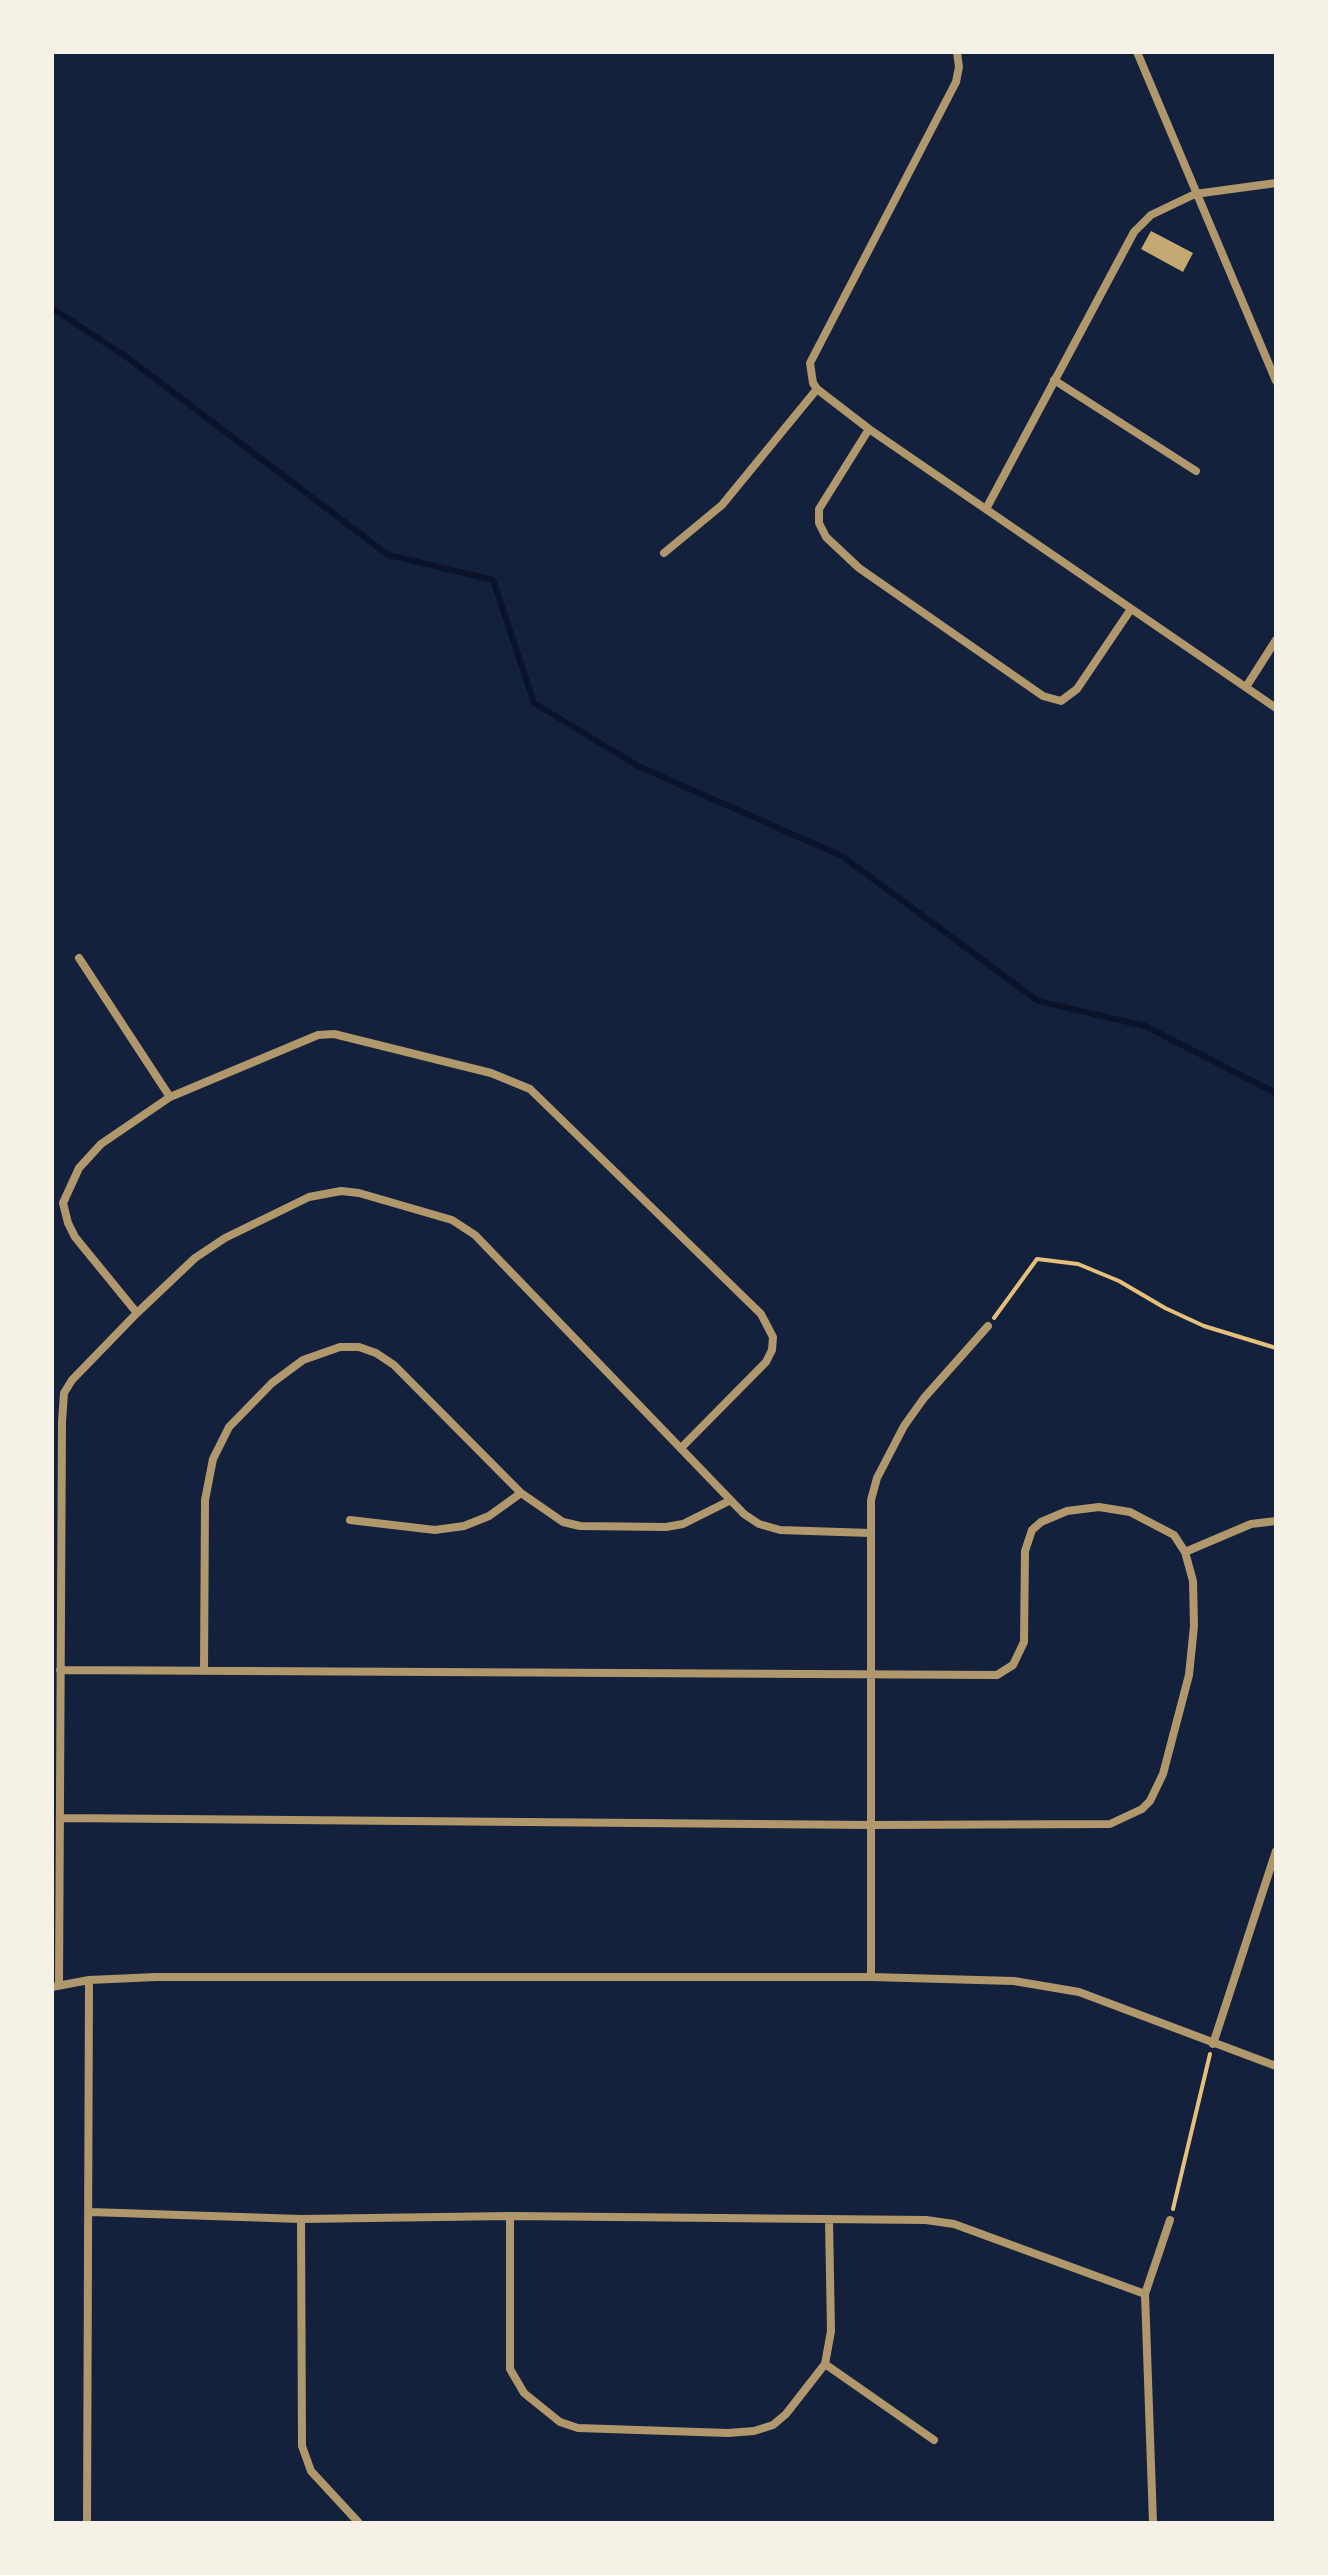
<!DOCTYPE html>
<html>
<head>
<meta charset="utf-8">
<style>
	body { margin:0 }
	#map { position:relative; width:1328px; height:2575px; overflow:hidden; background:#14213d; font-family:Manrope,sans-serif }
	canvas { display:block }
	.frame { position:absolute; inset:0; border:54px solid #f6f1e7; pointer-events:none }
</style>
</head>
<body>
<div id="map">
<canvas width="1328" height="2575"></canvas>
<div class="frame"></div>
</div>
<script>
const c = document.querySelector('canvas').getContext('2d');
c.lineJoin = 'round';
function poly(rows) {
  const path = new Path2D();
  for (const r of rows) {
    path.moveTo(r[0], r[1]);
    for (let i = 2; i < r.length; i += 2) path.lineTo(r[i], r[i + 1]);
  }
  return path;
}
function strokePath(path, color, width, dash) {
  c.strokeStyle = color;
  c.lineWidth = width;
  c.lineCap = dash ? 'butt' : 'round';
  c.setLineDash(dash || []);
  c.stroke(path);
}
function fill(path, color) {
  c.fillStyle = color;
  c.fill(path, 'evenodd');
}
strokePath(poly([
	[52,308,128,358,388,555,493,580,534,703,640,767,842,856,1038,1001,1145,1026,1276,1093]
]), '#0b132b', 6);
fill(poly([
	[1151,231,1193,253,1183,272,1141,249]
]), '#c6a872');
strokePath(poly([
	[994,1318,1037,1259,1078,1264,1119,1281,1165,1308,1204,1326,1276,1348],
	[1173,2209,1210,2054]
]), '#e5c07b', 4);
strokePath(poly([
	[957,52,959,67,956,82,810,363,813,383,817,389,869,429,1276,708],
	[1137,52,1276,381],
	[1054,380,1196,471],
	[869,429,819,509,819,523,826,537,859,568,1043,696,1061,701,1077,689,1131,609],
	[986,509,1134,232,1151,215,1195,194,1276,183],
	[664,553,722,505,817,389],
	[1246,687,1276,640],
	[79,958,170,1097],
	[137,1313,75,1237,68,1223,63,1203,79,1168,101,1144,170,1097,318,1035,334,1034,491,1073,530,1089,761,1314,773,1337,772,1350,766,1362,681,1448],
	[350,1520,435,1530,464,1526,489,1516,521,1493],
	[1185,1552,1251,1524,1276,1521],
	[60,1670,997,1675,1013,1665,1024,1642,1025,1551,1032,1530,1041,1522,1067,1511,1099,1507,1130,1512,1174,1535,1185,1552,1193,1581,1194,1626,1189,1675,1163,1774,1150,1801,1142,1809,1110,1824,871,1825,61,1818],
	[204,1671,205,1500,213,1459,229,1427,272,1383,303,1360,340,1347,359,1347,376,1353,394,1365,521,1493,563,1522,580,1526,666,1527,683,1524,729,1501],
	[871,1977,871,1500,877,1478,904,1426,924,1398,988,1326],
	[59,1985,62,1422,64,1393,72,1380,137,1313,195,1258,225,1238,309,1197,341,1191,359,1193,452,1220,475,1235,744,1514,759,1524,780,1530,870,1533],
	[52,1987,89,1980,156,1977,871,1977,1014,1981,1079,1992,1276,2066],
	[1213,2044,1276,1851],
	[90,2212,301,2219,510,2216,926,2220,954,2224,1145,2294],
	[510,2216,510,2369,524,2393,560,2422,578,2428,728,2433,754,2431,773,2425,786,2414,825,2364,831,2331,829,2219],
	[301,2219,302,2446,311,2471,359,2523],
	[825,2364,934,2440],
	[87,2523,89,1980],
	[1153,2523,1145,2294,1170,2220]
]), '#b1986c', 8);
</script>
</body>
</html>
